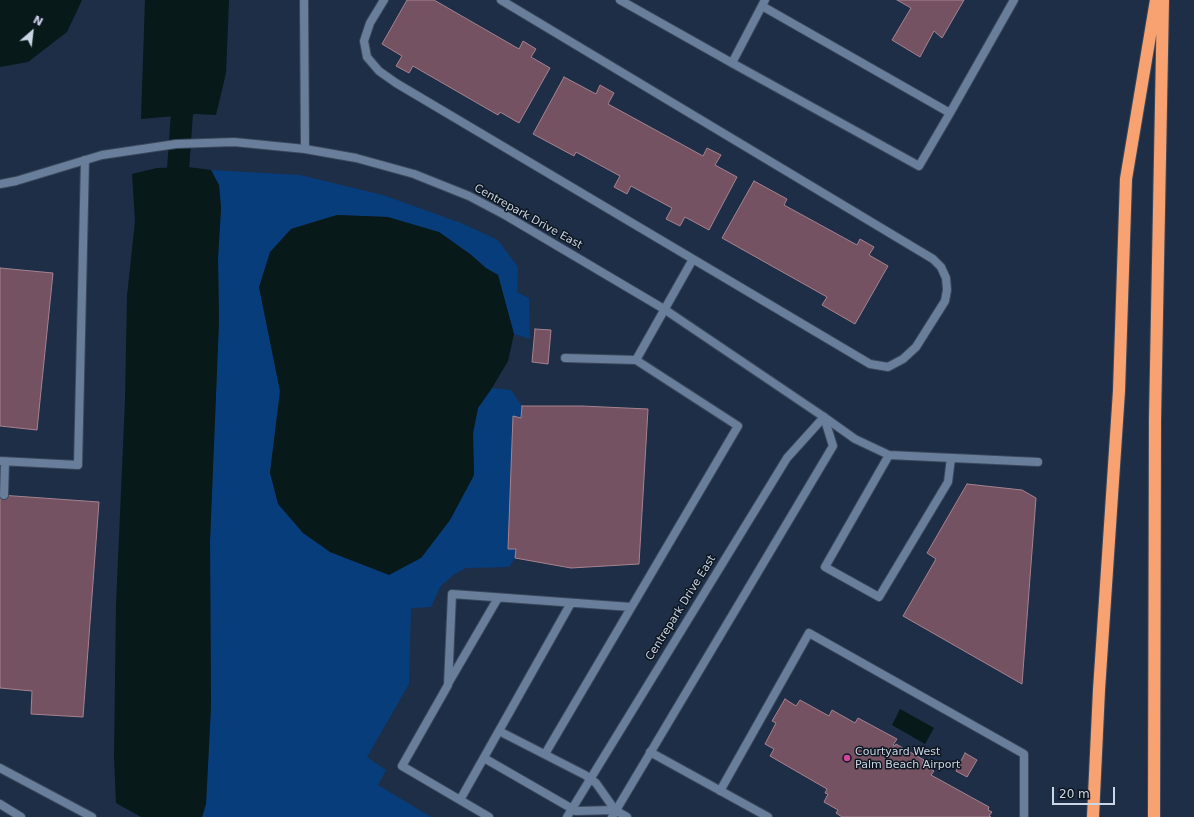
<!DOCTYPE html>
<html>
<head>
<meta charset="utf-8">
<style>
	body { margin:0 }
	#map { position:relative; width:1194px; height:817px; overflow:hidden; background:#1d2e46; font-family:"DejaVu Sans",sans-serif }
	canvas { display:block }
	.north { position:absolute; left:12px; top:12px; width:40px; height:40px; -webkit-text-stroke:3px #0e1621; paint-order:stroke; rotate:28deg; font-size:11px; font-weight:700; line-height:16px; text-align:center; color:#cad6e5 }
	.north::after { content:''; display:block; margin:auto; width:14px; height:18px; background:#cad6e5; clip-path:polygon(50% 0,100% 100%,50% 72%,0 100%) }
	.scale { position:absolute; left:1052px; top:787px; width:63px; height:18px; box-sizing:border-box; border:2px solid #cad6e5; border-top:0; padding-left:5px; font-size:12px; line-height:14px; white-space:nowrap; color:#cad6e5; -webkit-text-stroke:3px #0e1621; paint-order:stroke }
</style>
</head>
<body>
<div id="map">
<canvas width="1194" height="817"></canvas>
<div class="north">N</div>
<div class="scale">20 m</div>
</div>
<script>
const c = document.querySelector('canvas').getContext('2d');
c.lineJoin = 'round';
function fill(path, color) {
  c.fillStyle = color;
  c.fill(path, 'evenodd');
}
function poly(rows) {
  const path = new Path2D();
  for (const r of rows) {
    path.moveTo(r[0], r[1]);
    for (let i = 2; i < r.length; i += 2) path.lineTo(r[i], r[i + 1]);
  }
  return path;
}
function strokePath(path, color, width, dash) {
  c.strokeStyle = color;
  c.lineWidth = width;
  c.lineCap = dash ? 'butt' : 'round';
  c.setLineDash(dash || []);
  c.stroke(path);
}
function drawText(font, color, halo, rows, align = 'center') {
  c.font = font + ' "DejaVu Sans",sans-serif';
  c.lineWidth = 3;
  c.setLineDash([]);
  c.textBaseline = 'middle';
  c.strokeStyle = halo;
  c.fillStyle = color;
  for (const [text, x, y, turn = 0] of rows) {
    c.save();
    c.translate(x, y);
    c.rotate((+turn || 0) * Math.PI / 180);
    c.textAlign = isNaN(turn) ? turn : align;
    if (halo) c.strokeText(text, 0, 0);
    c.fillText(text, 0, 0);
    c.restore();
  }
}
fill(poly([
	[211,170,300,175,383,195,461,223,498,240,518,267,517,292,529,298,530,339,514,334,498,275,486,268,470,254,388,217,337,215,291,229,259,287,280,391,270,473,421,558,450,520,474,475,473,433,478,408,492,388,511,390,522,406,521,418,513,416,508,548,516,549,515,558,509,567,466,568,453,575,440,587,431,607,411,608,409,684,367,757,386,770,378,785,431,817,202,817,206,804,211,706,210,541,219,321,218,258,221,208,219,185]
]), '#083d7b');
fill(poly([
	[0,0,82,0,67,32,28,62,0,67],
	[145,0,229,0,226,73,216,115,196,114,141,119],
	[188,167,211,170,219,185,221,208,218,258,219,321,210,541,211,706,206,804,202,817,141,817,116,803,114,758,116,605,125,401,127,296,135,221,132,174,157,168],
	[337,215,388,217,439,232,470,254,486,268,498,275,514,334,508,361,492,388,478,408,473,433,474,475,450,520,421,558,389,575,330,552,303,533,278,504,270,473,280,391,259,287,270,252,291,229],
	[900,709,934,728,925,744,892,725]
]), '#071919');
strokePath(poly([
	[176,198,184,85]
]), '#071919', 22);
const building = poly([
	[407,0,434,0,519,49,523,41,536,49,531,57,550,68,519,123,500,112,498,115,413,66,409,73,396,66,402,56,382,44,407,0],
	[897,0,964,0,942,38,934,31,920,57,892,40,911,8,897,0],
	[564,77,596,94,600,85,614,93,608,104,703,156,707,148,721,155,715,165,737,177,709,230,685,217,680,226,666,219,672,208,631,186,627,194,614,187,620,176,576,152,574,156,533,134,564,77],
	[754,181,787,199,784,205,857,245,860,239,874,247,869,255,888,266,855,324,822,305,827,297,722,238,754,181],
	[0,268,53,273,37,430,0,426,0,268],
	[535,329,551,330,548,364,532,362,535,329],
	[522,406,582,406,648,409,639,564,571,568,515,558,516,549,508,549,513,416,521,418,522,406],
	[967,484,1022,490,1036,498,1022,684,903,616,936,559,927,553,967,484],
	[0,495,99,502,83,717,31,714,32,691,0,688,0,495],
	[785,699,796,706,800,700,829,716,832,710,855,723,858,718,897,739,893,745,895,746,896,744,924,760,922,764,934,771,931,775,989,807,988,810,992,812,989,816,991,817,842,817,836,813,838,810,824,802,828,794,825,793,827,789,770,756,774,749,765,744,776,723,772,721,785,699],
	[965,753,977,760,967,777,956,771,965,753]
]);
fill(building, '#745261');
strokePath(building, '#a78291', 1);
const service = poly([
	[384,0,370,23,364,41,367,57,379,71,396,83,870,364,888,367,903,359,916,347,945,301,947,290,946,278,941,267,933,259,501,0],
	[620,0,732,63,765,0],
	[762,6,950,113,1014,0],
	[732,63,919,166,950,113],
	[565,358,636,360,693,259],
	[824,417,855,439,889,455,1038,462],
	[889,455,825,567,879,597,948,482,951,458],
	[0,461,78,465,85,160],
	[4,495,5,462],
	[449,682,498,598],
	[499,731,585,775,596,783,615,810],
	[650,752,768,817],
	[545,754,738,426,636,360],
	[484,758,576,811,615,810],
	[720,791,809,633,1024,754,1024,817],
	[460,800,571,603],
	[489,817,402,766,448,685,452,594,631,607]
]);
const minor = poly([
	[304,0,305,149],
	[0,184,16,181,102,155,176,144,234,142,305,149,356,158,414,174,469,196,505,215,664,309,824,417,833,446,612,817],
	[615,810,627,817],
	[567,817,787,458,824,417]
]);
const tertiary = poly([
	[0,768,92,817],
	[0,804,21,817]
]);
const motorway = poly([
	[1093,817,1099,690,1119,391,1126,179,1156,0],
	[1154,817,1155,420,1163,0]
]);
strokePath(service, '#39485c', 10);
strokePath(minor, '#39485c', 10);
strokePath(tertiary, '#39485c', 10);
strokePath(motorway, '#39485c', 14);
strokePath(service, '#697e9a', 8);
strokePath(minor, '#697e9a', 8);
strokePath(tertiary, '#697e9a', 8);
strokePath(motorway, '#f9a271', 12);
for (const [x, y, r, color] of [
	[847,758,4,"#d1479c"]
]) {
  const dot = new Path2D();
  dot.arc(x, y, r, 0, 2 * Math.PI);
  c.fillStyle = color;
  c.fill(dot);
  strokePath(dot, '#0e1621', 1.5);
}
drawText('11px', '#cad6e5', '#0e1621', [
	["Centrepark Drive East",528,217,29],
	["Centrepark Drive East",681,608,-58]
]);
drawText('11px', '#cad6e5', '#0e1621', [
	["Courtyard West",855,752],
	["Palm Beach Airport",855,765]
], 'left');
</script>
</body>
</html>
